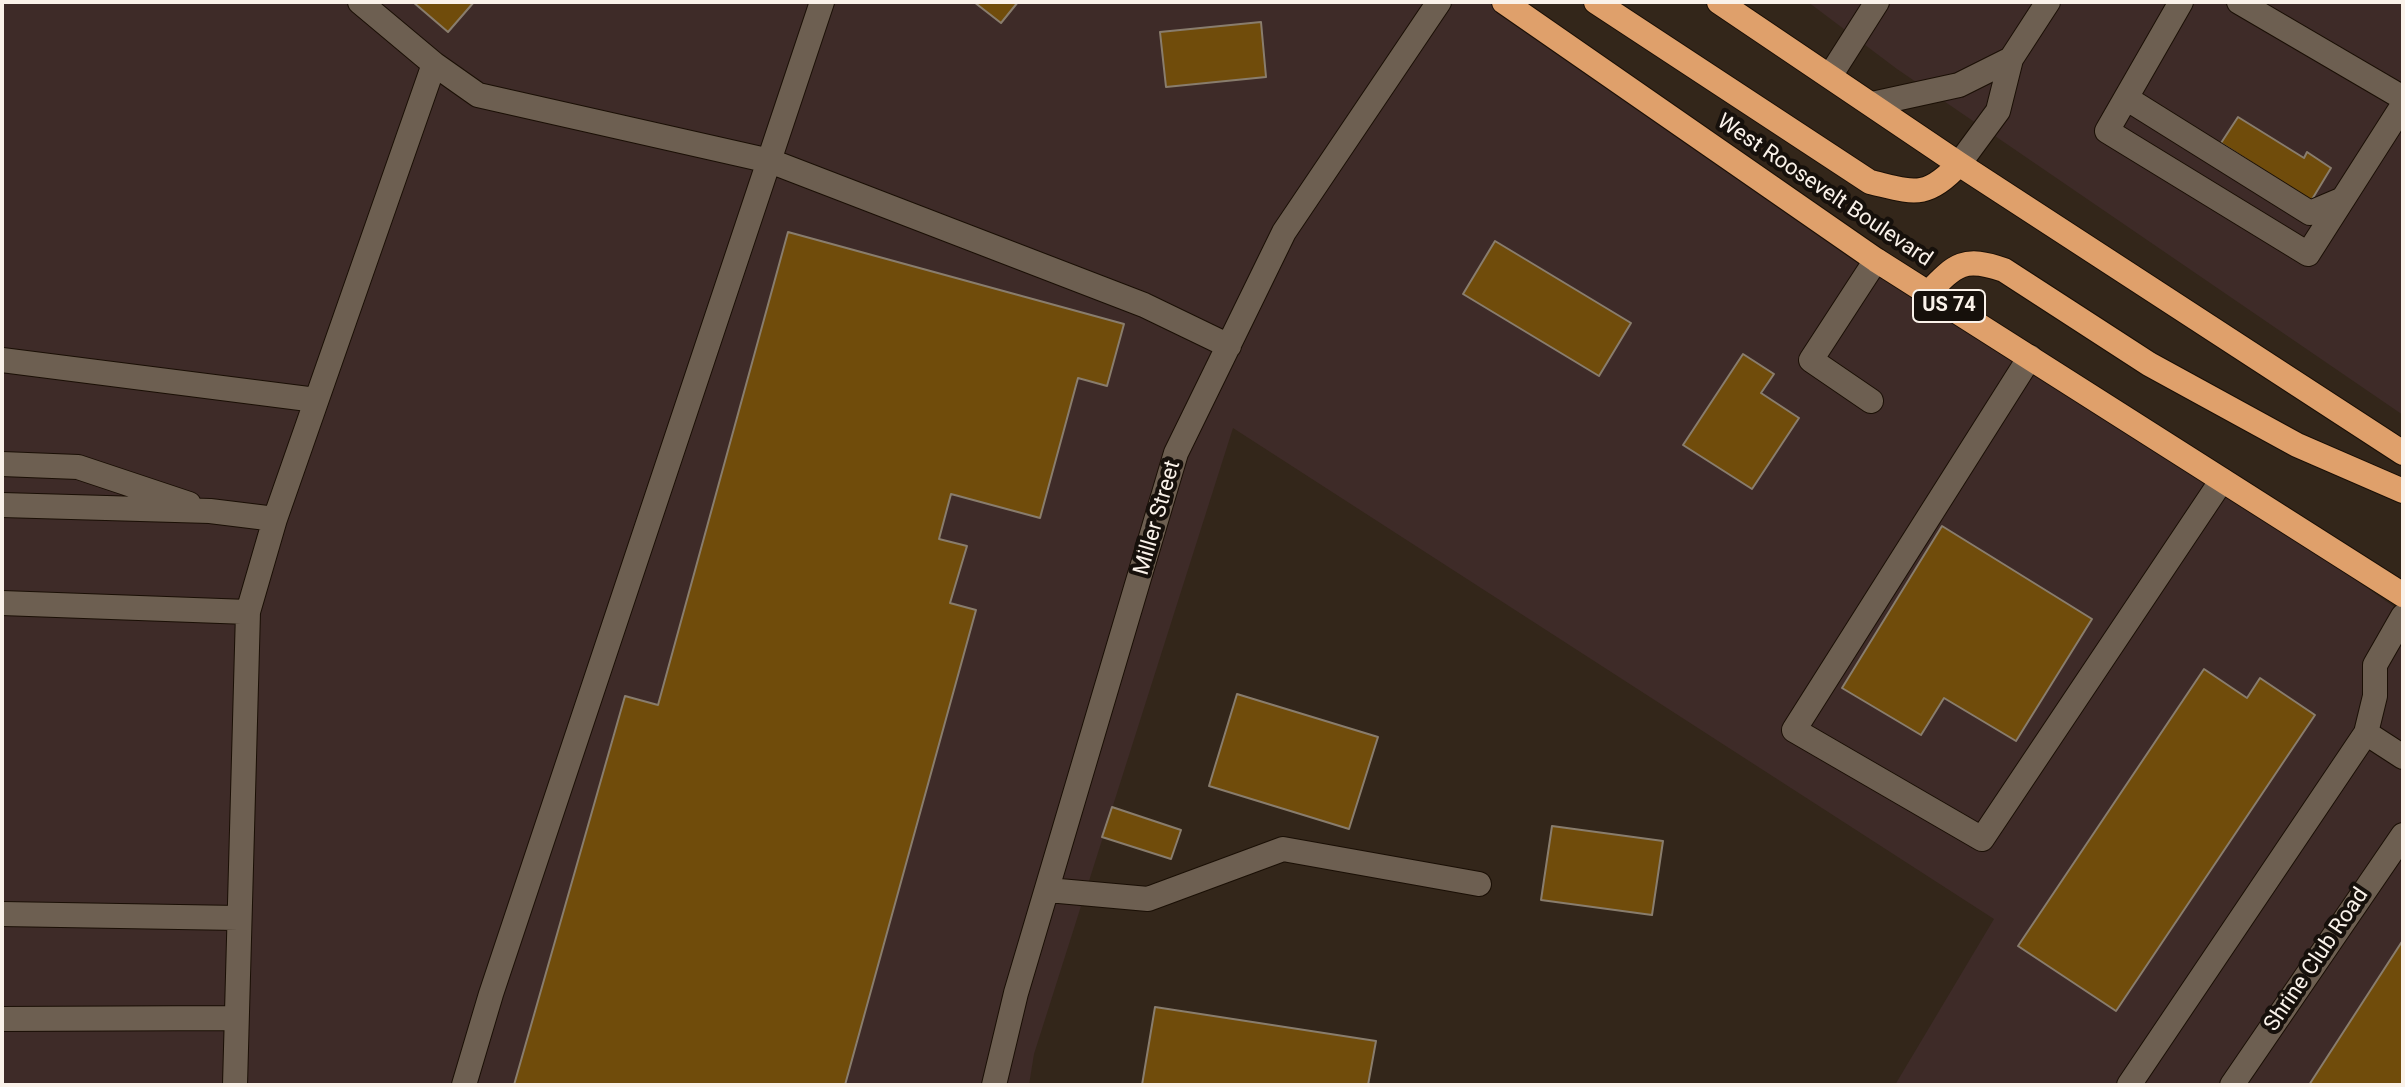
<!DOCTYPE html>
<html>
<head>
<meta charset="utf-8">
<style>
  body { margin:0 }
  #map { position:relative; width:2405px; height:1087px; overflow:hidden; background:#33261a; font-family:Roboto,sans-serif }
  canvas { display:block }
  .frame { position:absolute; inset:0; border:4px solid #faf2ea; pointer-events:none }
</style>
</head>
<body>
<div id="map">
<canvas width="2405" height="1087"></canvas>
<div class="frame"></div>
</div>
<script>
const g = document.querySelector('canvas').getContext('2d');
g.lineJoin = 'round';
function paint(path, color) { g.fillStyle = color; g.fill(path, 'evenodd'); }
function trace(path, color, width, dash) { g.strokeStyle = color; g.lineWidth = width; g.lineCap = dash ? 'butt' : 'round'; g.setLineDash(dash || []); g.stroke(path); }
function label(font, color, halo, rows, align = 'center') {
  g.font = font + ' Roboto,sans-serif'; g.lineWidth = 8; g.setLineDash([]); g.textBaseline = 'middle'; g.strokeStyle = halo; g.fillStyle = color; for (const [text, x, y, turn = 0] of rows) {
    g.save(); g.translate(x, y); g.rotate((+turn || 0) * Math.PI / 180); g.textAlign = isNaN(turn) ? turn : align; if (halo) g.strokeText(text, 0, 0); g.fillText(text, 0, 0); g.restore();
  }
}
paint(new Path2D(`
  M2,2H1526L2403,613V1085H1895L1994,919L1233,428L1034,1054L1029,1085H2Z
  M1808,2H2403V415L1897,69Z`), '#3e2b28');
const building = new Path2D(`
  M413,2H474L448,32Z
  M974,2H1018L1001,23Z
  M1261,22L1266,77L1166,87L1160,32Z
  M2238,117L2304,158L2307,152L2331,168L2311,201L2221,143Z
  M788,232L1124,324L1107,386L1078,378L1040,518L951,494L939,539L967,546L950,603L976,610L845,1085H514L625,696L658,705Z
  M1495,241L1631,323L1599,376L1463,294Z
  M1743,354L1774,374L1761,393L1799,418L1752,489L1683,445Z
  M1942,526L2092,619L2016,741L1944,698L1921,735L1842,688Z
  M2204,669L2247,698L2260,678L2315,715L2116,1011L2018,946Z
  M1237,694L1378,737L1349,829L1209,786Z
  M1112,807L1181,830L1171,859L1102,837Z
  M1552,826L1663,841L1652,915L1541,900Z
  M2403,940V1085H2309Z
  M1155,1007L1376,1041L1368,1085H1142Z`);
paint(building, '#704c0b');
trace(building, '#897d6d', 2);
const minor = new Path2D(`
  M360,2L434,64
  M2181,2L2107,131L2308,254L2403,105
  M2239,2L2403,98
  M2011,59L2048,2
  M1830,76L1877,2
  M2126,98L2310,213L2343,199
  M1872,104L1959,85L2011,59L1998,111L1959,164
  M2030,357L1794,730L1982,839L2222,480
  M2,360L316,400
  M1871,401L1811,360L1876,260
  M2,464L78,467L189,504
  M2,505L210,511L275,519L248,612L235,1085
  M275,519L434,64L478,95L770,161L1144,305L1229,346
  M2,603L248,612
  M2366,733L2403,757
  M1048,890L1148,899L1283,849L1479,884
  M2,914L238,918
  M2,1019L236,1018
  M464,1085L491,994L822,2
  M994,1085L1016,993L1176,453L1284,232L1439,2
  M2129,1085L2366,733L2375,696V665L2403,616
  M2232,1085L2403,835`);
const highway = new Path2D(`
  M1504,2L1876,260L2403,595
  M1596,2L1870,182C1913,192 1926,200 1959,164
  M1719,2L1959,164L2403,453
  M1928,293C1956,264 1964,256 2004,270L2149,364L2297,445L2403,491`);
trace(minor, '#1a0f05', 26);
trace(highway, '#1a0f05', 26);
trace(minor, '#6d5f51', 24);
trace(highway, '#dfa06b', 24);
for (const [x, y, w] of [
  [1949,306,72]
]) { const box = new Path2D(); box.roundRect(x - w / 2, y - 16, w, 32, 6); g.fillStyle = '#16100b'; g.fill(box); trace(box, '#faf2ea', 2); }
label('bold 20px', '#faf2ea', null, [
  ["US 74",1949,306]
]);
label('22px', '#faf2ea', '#16100b', [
  ["West Roosevelt Boulevard",1824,191,34],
  ["Miller Street",1158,518,-74],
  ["Shrine Club Road",2317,960,-56]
]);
</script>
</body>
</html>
